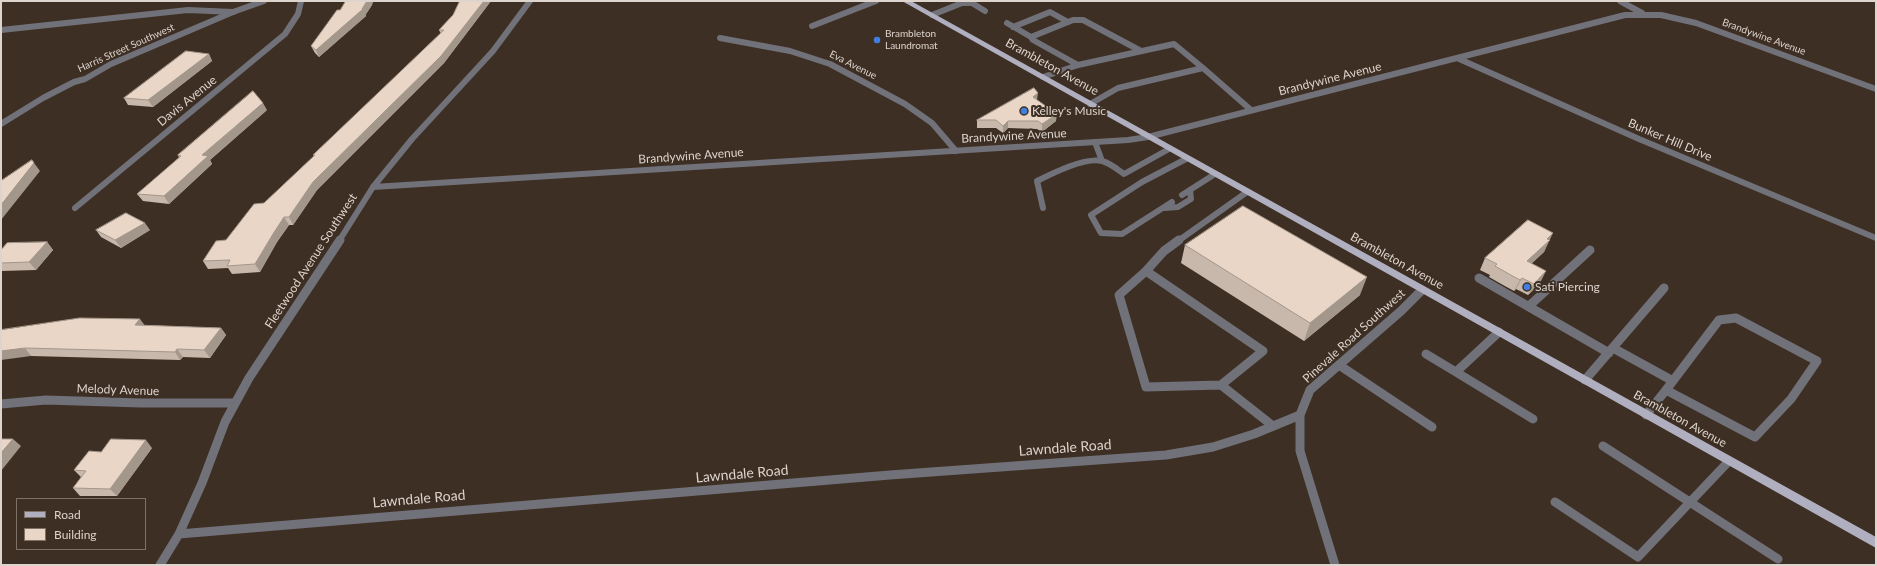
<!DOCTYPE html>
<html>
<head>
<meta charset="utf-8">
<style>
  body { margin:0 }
  #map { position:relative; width:1877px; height:566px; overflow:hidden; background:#3e2f24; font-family:Lato,sans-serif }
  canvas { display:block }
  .frame { position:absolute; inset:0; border:2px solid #ddd4cd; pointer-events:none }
  .legend { position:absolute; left:16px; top:498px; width:130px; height:52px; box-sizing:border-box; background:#3e2f24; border:1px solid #7e7168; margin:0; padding:5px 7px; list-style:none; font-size:12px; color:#ddd4cd }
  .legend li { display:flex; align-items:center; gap:8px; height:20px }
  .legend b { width:20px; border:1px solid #7e7168 }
</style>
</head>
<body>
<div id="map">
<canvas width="1877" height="566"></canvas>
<div class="frame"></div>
<ul class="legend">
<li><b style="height:5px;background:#afafc0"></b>Road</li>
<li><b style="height:11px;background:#e9d6c7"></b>Building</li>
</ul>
</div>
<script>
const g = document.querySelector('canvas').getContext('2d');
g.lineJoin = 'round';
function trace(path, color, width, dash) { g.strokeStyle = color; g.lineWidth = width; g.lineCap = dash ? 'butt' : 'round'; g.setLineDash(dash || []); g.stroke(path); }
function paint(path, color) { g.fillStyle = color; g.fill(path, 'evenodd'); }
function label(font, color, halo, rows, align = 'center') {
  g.font = font + ' Lato,sans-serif'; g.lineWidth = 4; g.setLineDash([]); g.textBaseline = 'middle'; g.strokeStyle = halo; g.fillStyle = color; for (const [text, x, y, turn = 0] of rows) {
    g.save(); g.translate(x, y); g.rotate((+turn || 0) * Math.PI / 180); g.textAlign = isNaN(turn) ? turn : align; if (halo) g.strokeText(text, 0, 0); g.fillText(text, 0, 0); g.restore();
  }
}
trace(new Path2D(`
  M932,15L962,3H972L985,11
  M1007,23L1031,37L1073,20H1083L1141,51
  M812,26L876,1
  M1013,27L1050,12L1068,22
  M1,30L188,10L233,12
  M1031,37L1033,40L1078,65
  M1043,77L1078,65L1174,44L1203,68
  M1090,104L1118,88L1203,68L1251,110
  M1095,142L1102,161
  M1182,195L1215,174
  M1172,202L1122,234L1101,233L1091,215L1142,182L1186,159
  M1043,208L1037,181C1053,173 1085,157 1102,161C1110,163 1117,169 1124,174L1169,149
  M1164,208L1178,207L1191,199L1190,190
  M1178,241L1247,192`), '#71717a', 6);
trace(new Path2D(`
  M1179,240L1164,251L1146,271L1263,351L1221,385L1273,426
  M1146,271L1119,295L1146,387L1221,385
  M1479,278L1609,353
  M1529,306L1590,250
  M1736,318L1817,361L1791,399L1755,437L1666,390L1719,320Z
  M1613,348L1673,381
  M1426,354L1456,372L1499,332
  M1339,365L1432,427
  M1456,372L1533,419
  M1585,380L1664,288
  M1646,415L1666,390
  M1603,446L1778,559
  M1555,502L1638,557L1729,461`), '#71717a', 9);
trace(new Path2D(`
  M1620,1L1642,13
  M720,38L790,51L830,64L905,104L932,123L956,151
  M1457,58L1639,139L1876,238
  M1,124L43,98L74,82L85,79L111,64L233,12L264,1
  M373,187L1128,140L1148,137L1625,15H1661L1696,23L1876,89
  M75,208L285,34L298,14L301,1
  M339,241L373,187L412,139L493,51L530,1`), '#71717a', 6);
trace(new Path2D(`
  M1,404L46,400L141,403H234
  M179,534L890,475L1166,455L1213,447L1254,434L1300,415
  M160,565L179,534L202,483L225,422L249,378L340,240
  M1335,565L1300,451V415L1310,390L1401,311L1422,290`), '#71717a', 9);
paint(new Path2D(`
  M902,1H911L1876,537V548Z`), '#afafc0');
paint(new Path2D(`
  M346,1H373L372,5L366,14V16L319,57L315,53L311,46L340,10Z
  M460,1H491L444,63L317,190L293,225H289L277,242L260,272L232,274L228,268L208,269L203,261L226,240L314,156L313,155L441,34L439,30L453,15Z
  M209,54L212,61L153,107L128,105L124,98Z
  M1037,100L1056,121L1042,132L1037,129L1008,128L1003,133L996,128H977V120Z
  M267,110L210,160L212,164L169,204L143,201L137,194L179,158L178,155Z
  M96,230H150L121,248L101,237Z
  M1549,240L1544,252L1531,264L1540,283L1528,295L1516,289L1514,291L1503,285L1489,277L1490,275L1480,270L1485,258Z
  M47,242L53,250L36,270L1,271V250Z
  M1185,245L1360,295L1304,341L1181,263Z
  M144,325L221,328L226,335L210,358L183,357L180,360L31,356L1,330Z
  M152,448L117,496H80L73,488L81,477L74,470L101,452Z`), '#c8b8ab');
paint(new Path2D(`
  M367,1H373L372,5L366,14V16L319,57L316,50L362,9Z
  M484,1H491L444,63L317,190L293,225L289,217L313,182Z
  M209,54L212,61L153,107L148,100Z
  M1038,93L1037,100L1032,105L1033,97Z
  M263,103L267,110L210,160L212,164L169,204L164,196L202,155Z
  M1057,114L1056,121L1042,132V124Z
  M1008,121V128L1003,133V126Z
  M34,163L40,171L1,220V205Z
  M284,217L289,225L277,242L260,272L255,264L273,234Z
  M145,223L150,230L121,248L115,240Z
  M1553,233L1544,252L1521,273L1527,261L1547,239Z
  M47,242L53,250L36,270L29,262Z
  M1546,271L1540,283L1528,295L1534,284Z
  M1367,277L1360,295L1304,341L1310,323Z
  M1522,278L1516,289L1514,291L1520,280Z
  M140,319L146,327L135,325Z
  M221,328L226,335L210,358L204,350Z
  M25,348L31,356L1,360V351Z
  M177,349L183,357L180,360L175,352Z
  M13,439L21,446L1,471V453Z
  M146,440L152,448L117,496L110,489Z`), '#a3968b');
const building = new Path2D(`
  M346,1H367L362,9H363L316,50L311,46L337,10H340Z
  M460,1H484L441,56L313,182L289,217H284L273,234L255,264L227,266L230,260L203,261L216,241L226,240L254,204L264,203L315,155H313L444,30H439L453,15Z
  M186,51L209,54L148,100L124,98Z
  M1034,88L1038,93L1033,97L1057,114L1042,124L1038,121H1008L1003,126L996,120H977Z
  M253,91L263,103L202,155L208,156L164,196L137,194L181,156L178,155Z
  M32,160L34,163L1,205V181Z
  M1243,206L1367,277L1310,323L1185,245Z
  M126,213L145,223L115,240L96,230Z
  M1528,220L1553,233L1547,239L1550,240L1527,261L1546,271L1534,284L1522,278L1520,280L1509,274L1495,266L1497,264L1485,258Z
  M47,242L29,262L1,263V250L7,243Z
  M80,318L140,319L135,325L221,328L204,350L177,349L175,352L25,348L1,351V330Z
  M1,439H13L1,453Z
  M111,439L146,440L110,489L73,488L86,471L74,470L89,451L101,452Z`);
paint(building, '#e9d6c7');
trace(building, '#a3968b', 1);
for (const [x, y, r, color] of [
  [877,40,4,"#3f7fe0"],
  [1024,111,4,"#3f7fe0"],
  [1527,287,4,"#3f7fe0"]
]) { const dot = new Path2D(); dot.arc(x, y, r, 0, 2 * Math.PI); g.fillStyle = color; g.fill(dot); trace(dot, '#3e2f24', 1.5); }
label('10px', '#ddd4cd', '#3e2f24', [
  ["Brambleton",885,34],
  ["Laundromat",885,46]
], 'left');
label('10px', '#ddd4cd', '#3e2f24', [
  ["Brandywine Avenue",1764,37,20],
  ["Harris Street Southwest",126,48,-24],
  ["Eva Avenue",853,65,27]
]);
label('12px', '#ddd4cd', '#3e2f24', [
  ["Brambleton Avenue",1052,67,29],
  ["Brandywine Avenue",1330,79,-14],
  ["Davis Avenue",187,101,-39],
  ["Brandywine Avenue",1014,136,-3],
  ["Bunker Hill Drive",1670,140,23],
  ["Brandywine Avenue",691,156,-4],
  ["Fleetwood Avenue Southwest",311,261,-57],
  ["Brambleton Avenue",1397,261,29],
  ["Pinevale Road Southwest",1354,336,-42],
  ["Melody Avenue",118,390,2],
  ["Brambleton Avenue",1680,419,29]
]);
label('12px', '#ddd4cd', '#3e2f24', [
  ["Kelley's Music",1032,111],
  ["Sati Piercing",1535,287]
], 'left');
label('14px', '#ddd4cd', '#3e2f24', [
  ["Lawndale Road",1065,448,-4],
  ["Lawndale Road",742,474,-5],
  ["Lawndale Road",419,499,-5]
]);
</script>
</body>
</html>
